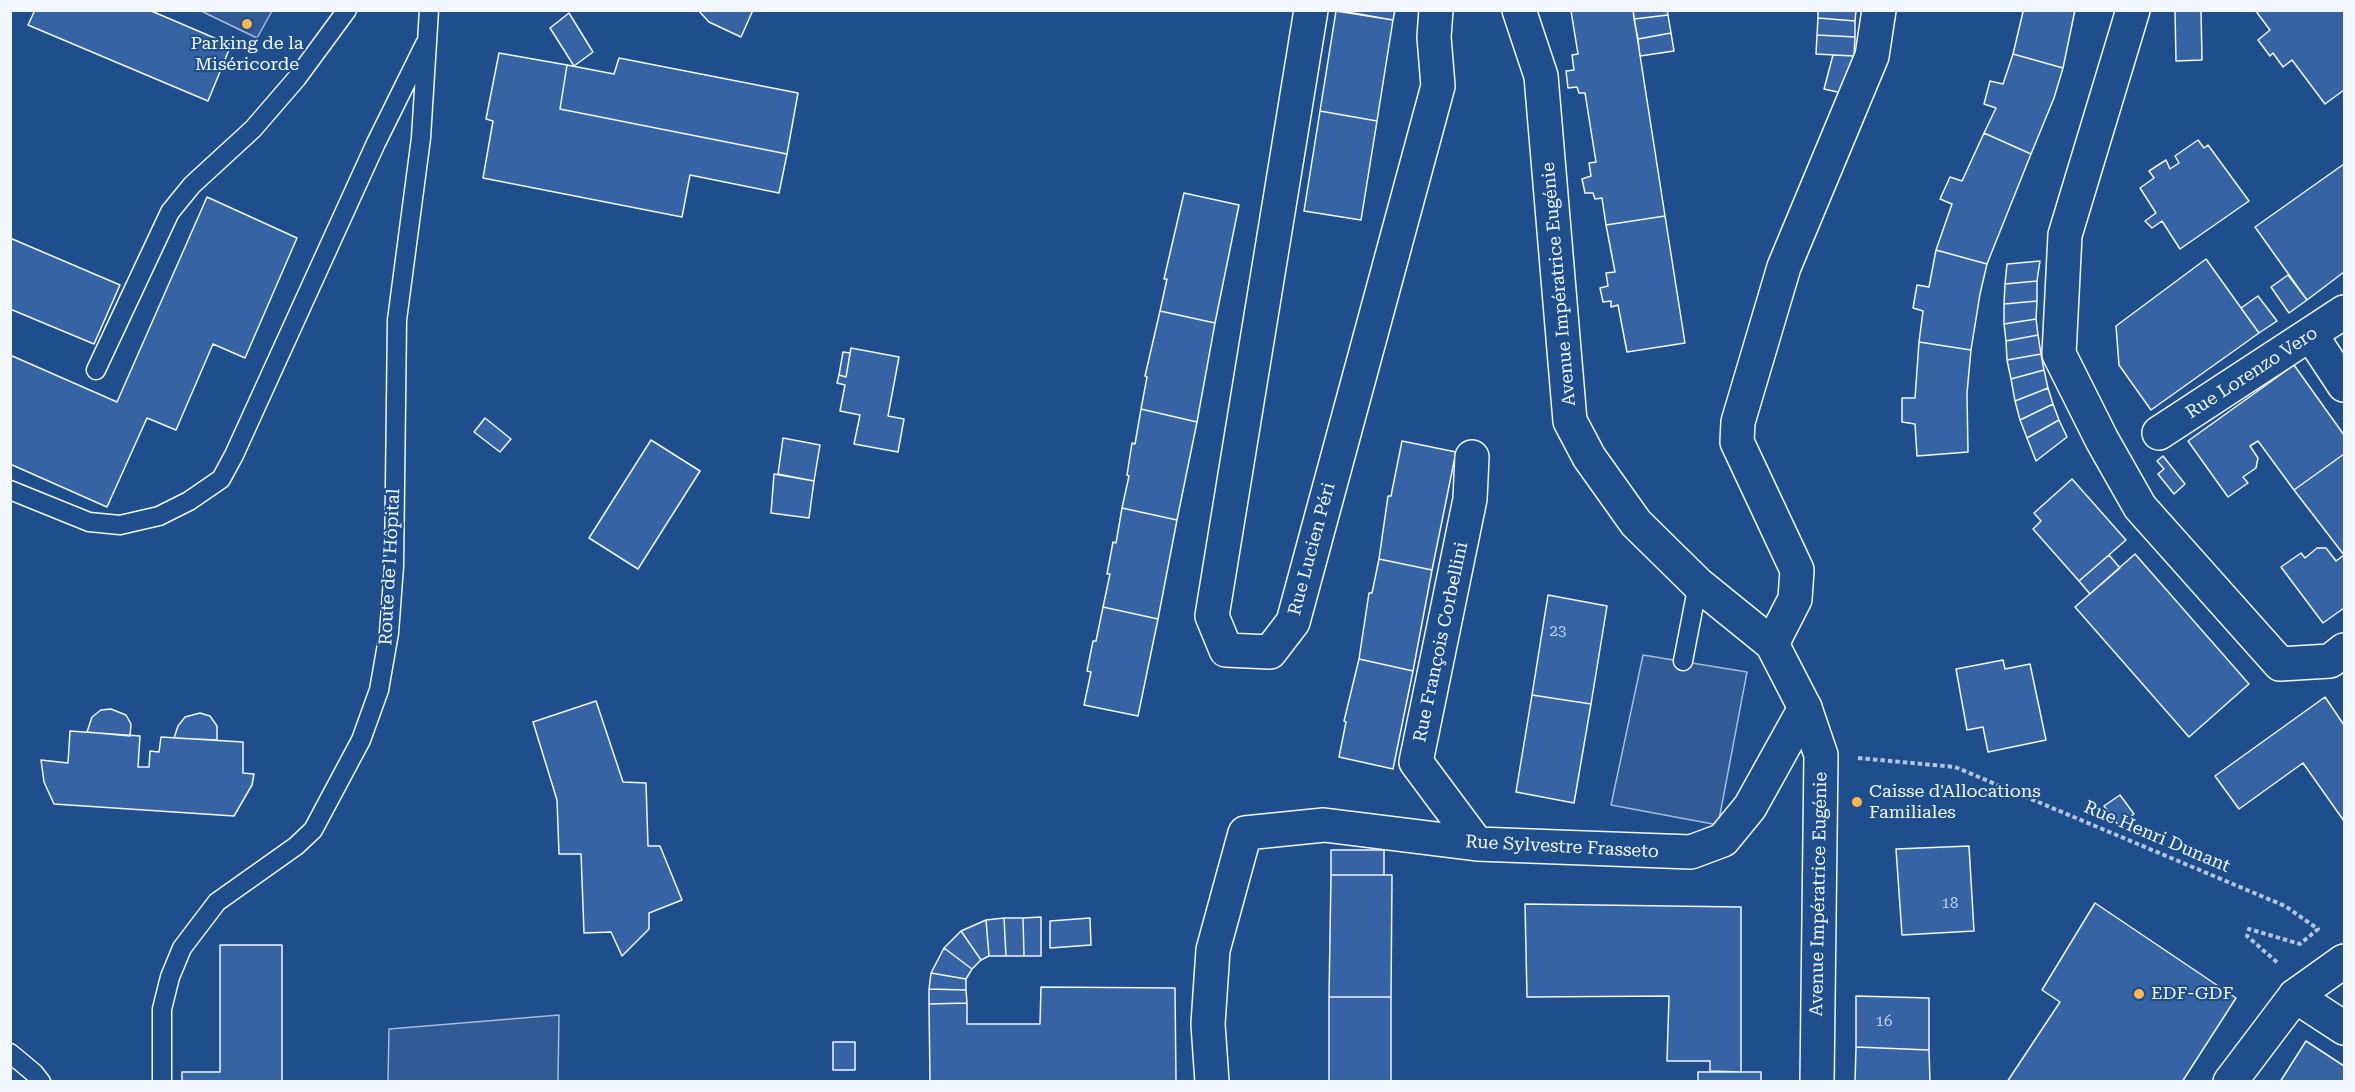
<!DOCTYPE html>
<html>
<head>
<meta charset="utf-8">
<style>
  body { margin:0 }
  #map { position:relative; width:2355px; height:1092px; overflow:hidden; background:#1f4e8c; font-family:"Roboto Serif",serif }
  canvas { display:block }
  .frame { position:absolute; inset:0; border:12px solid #f2f6ff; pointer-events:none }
</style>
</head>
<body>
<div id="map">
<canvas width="2355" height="1092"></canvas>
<div class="frame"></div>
</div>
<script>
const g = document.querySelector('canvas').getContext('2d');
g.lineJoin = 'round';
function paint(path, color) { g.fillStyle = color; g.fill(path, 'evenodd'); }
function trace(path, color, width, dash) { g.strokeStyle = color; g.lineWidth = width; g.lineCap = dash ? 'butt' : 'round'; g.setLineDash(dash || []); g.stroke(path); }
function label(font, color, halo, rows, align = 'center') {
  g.font = font + ' "Roboto Serif",serif'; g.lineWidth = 4.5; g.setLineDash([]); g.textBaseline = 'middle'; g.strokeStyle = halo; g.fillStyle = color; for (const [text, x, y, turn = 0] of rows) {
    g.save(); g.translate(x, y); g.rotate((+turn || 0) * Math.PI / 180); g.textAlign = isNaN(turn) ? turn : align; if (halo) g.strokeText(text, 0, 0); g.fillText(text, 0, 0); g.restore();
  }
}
const parking = new Path2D(`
  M201,11H272L257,38Z
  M1643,655L1747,672L1718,825L1611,805Z
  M559,1015L558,1081H388L389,1029Z`);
paint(parking, '#305b95');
trace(parking, '#a8bbd7', 1.5);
const building = new Path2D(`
  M35,10H149L231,45L208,101L28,25Z
  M698,10H753L741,37L709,22Z
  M1336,10H1395L1393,20Z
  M1633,10H1667L1668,15L1634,19Z
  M1633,10L1665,216L1606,225L1602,198L1595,199L1593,193H1585L1582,179L1591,176L1589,163L1596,162L1585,93H1579L1577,87L1568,88L1566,71L1574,70L1572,55L1578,54L1571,11Z
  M1818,10H1856L1855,21L1818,18Z
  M2018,10H2075L2063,68L2013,54L2023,12Z
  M2175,10H2201L2202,60L2176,61Z
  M2255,10H2344V90L2325,104L2292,60L2283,67L2273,53L2270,56L2258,40L2270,30Z
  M1336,11L1393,20L1377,121L1320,111Z
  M569,13L593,52L574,66L550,28Z
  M1668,15L1671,33L1638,39L1634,19Z
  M1818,18L1855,21V37L1817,35Z
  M1671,33L1674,51L1640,56L1638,39Z
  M1817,35L1855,37L1854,56L1816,54Z
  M499,53L567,65L560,109L787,154L779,193L690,175L682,217L483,178L493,121L486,119Z
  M2013,54L2063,68L2054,98L2031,154L1984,133L1996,108L1984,104L1990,81L2003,84Z
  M1833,55L1854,56L1842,93L1824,89Z
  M619,58L798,93L787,154L560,109L567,65L614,74Z
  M1320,111L1377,121L1361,220L1304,211Z
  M1984,133L2031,154L1987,264L1936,250L1952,204L1940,199L1950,177L1962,181Z
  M2198,140L2204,148L2208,145L2249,201L2180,249L2162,221L2152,228L2145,221L2156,213L2140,188L2154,178L2149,171L2166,160L2170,169L2179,163L2175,156Z
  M2344,164V272L2307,300L2255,227Z
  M1184,193L1239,205L1215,323L1160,311L1167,279H1164Z
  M207,197L297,238L245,358L213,344L176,430L147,418L107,507L10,464V355L117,402Z
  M1665,216L1685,343L1627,352L1618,305L1611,307V301L1603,302L1600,288L1608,286L1606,273L1615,272L1606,225Z
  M10,238L120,285L94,344L10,309Z
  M1936,250L1987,264L1980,294L1971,350L1919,342L1923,311L1913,308L1917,285L1929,287Z
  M2206,259L2259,333L2151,410L2119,365L2116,326Z
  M2040,261L2037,281L2005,284L2007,264Z
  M2288,275L2307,300L2289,313L2271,287Z
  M2037,281V301L2004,304L2005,284Z
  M2258,296L2277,321L2259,333L2241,308Z
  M2037,301L2036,319L2004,324V304Z
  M1160,311L1215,323L1197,422L1141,409L1147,377L1145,376Z
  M2036,319L2038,335L2006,341L2004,324Z
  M2038,335L2041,354L2007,360L2006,341Z
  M1919,342L1971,350L1967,393L1968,452L1917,456L1915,424L1902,422V398H1915Z
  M851,348L899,357L888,416L904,419L898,452L854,444L860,415L840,411L845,385L837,383L839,375L846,377Z
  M843,352L850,353L846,377L839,375Z
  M2041,354L2044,370L2011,379L2007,360Z
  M2294,365L2344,435V454L2294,490L2258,441L2250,446L2258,458L2256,468L2243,477L2248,483L2228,497L2188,441Z
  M2044,370L2048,388L2015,401L2011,379Z
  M2048,388L2053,404L2020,420L2015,401Z
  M2053,404L2059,420L2027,438L2020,420Z
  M1141,409L1197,422L1177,520L1122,508L1129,476L1127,475L1132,443L1135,444Z
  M485,418L511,439L500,452L474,432Z
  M2059,420L2067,437L2036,461L2027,438Z
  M783,438L820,445L814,481L778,474Z
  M651,440L700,471L638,569L589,538Z
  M1402,441L1456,452L1432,570L1379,559L1388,496H1391Z
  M2344,454V608L2323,623L2281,567L2301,553L2305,558L2317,548H2326L2336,561L2344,555L2294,490Z
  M2163,456L2185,484L2174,494L2158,474L2164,469L2157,461Z
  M774,474L814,481L809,518L771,513Z
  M2072,479L2126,540L2079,581L2033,529L2041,521L2034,513Z
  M1122,508L1177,520L1158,619L1103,607L1110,574H1107L1113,542L1116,543Z
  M2135,554L2249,684L2189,737L2075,607Z
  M2109,555L2120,568L2090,594L2079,581Z
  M1379,559L1432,570L1413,671L1359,659L1369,593H1372Z
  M1548,595L1607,606L1591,704L1532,695Z
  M1103,607L1158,619L1138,716L1084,705L1091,672L1087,671L1093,641H1096Z
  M1359,659L1413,671L1393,769L1339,757L1346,722L1344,721Z
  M2003,660L2005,669L2030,664L2046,740L1988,752L1983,727L1967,730L1956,669Z
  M1532,695L1591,704L1574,803L1516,792Z
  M2325,697L2344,725V821L2303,763L2239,809L2215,776Z
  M596,701L623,782L646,783L648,846H660L682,900L649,913V929L622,956L611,932L584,933L581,854H559L557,800L533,722Z
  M111,709L126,715L131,724L130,736L87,732L92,717L101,710Z
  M200,713L210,716L217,726V740L174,738L178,726L185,717Z
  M70,731L140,736L138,767H149L150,751L159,752L161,737L243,742V773L254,774L252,785L234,816L54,804L44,782L41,760L68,763Z
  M2120,795L2134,814L2119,826L2104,806Z
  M1969,846L1974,931L1902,935L1896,849Z
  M1331,850H1384V875H1331Z
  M1331,875H1392L1391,997H1329Z
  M2095,903L2236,998L2182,1082H2007L2060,1002L2042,990Z
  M1525,904L1741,907V1072L1710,1071V1061H1667L1669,996L1527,997Z
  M1041,917V956H1024L1023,918Z
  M1004,918H1023L1024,956H1006Z
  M1004,918L1006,956H989L986,920Z
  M1090,918L1091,945L1050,948V921Z
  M986,920L989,956L981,960L961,931Z
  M961,931L981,960L972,969L944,948Z
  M220,945H282V1082H182V1072H220Z
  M944,948L972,969L966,979L931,973Z
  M931,973L966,979V990L929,989Z
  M1041,987L1175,988L1176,1082H930L929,1004L967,1003V1024H1040Z
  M929,989L966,990L967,1003L929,1004Z
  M1856,996L1929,998V1050L1856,1047Z
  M1329,997H1391V1082H1329Z
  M2306,1041L2344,1066V1082H2280Z
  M833,1042H855V1070H833Z
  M1856,1047L1929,1050L1930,1082H1855Z
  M1698,1072H1761V1082H1698Z`);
paint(building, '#3563a3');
trace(building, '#f2f6ff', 1.5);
const service = new Path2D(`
  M96,370L170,212L192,185L253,129L297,78L347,10
  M10,490L89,522L120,525L159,516L189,501L221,479L234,455L376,143L425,44
  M1683,661L1698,584
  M10,1053L34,1073L41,1082
  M162,1082V1009L170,977L182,948L217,902L296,846L313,830L361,740L379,690L389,633L394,566L397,320L421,138L429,10`);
const minor = new Path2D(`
  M1311,10L1212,616L1226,650L1270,652L1293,622L1438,86L1434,37L1436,10
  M2133,10L2065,235L2059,354L2102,440L2140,507L2280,664L2330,661L2344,650
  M2311,335L2344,385
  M2159,433L2344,312
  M1472,457L1470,499L1416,762L1477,844
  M1772,644L1795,599L1797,570L1737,442L1738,422L1784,267L1872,56L1879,10
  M1212,1082L1208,1024L1213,950L1245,833L1324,825L1477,844L1691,852L1723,840L1750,807L1805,708`);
const tertiary = new Path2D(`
  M2295,996L2344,961`);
const secondary = new Path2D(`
  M1519,10L1541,76L1570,421L1589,457L1636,523L1698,584L1772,644L1805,708L1821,755L1817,1082
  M2230,1082L2295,996L2344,1028`);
trace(service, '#f2f6ff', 21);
trace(minor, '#f2f6ff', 36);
trace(tertiary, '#f2f6ff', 36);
trace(secondary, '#f2f6ff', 36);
trace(new Path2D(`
  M1858,758L1955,767L2285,906L2318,929L2300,944L2249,929L2247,936L2279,964`), '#b3c4dc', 4, [4.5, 3]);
trace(service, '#1f4e8c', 18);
trace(minor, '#1f4e8c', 33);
trace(tertiary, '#1f4e8c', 33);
trace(secondary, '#1f4e8c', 33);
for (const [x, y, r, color] of [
  [247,24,6,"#ffb74d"],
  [1857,802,6,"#ffb74d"],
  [2139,994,6,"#ffb74d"]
]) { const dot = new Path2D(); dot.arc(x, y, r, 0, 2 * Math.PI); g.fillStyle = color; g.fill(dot); trace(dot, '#1f4e8c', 2); }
label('15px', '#c3d1e8', null, [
  ["23",1558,632],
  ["18",1950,904],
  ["16",1884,1022]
]);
label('18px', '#f2f6ff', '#1f4e8c', [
  ["Parking de la",247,44,"center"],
  ["Miséricorde",247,65,"center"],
  ["Caisse d'Allocations",1869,792],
  ["Familiales",1869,813],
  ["EDF-GDF",2151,994]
], 'left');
label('18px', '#f2f6ff', '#1f4e8c', [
  ["Avenue Impératrice Eugénie",1559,284,-95],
  ["Rue Lorenzo Vero",2252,373,-33],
  ["Rue Lucien Péri",1312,549,-75],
  ["Route de l'Hôpital",390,567,-87],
  ["Rue François Corbellini",1441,642,-78],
  ["Rue Henri Dunant",2157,837,23],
  ["Rue Sylvestre Frasseto",1562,847,3],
  ["Avenue Impératrice Eugénie",1819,894,-89]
]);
</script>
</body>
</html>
